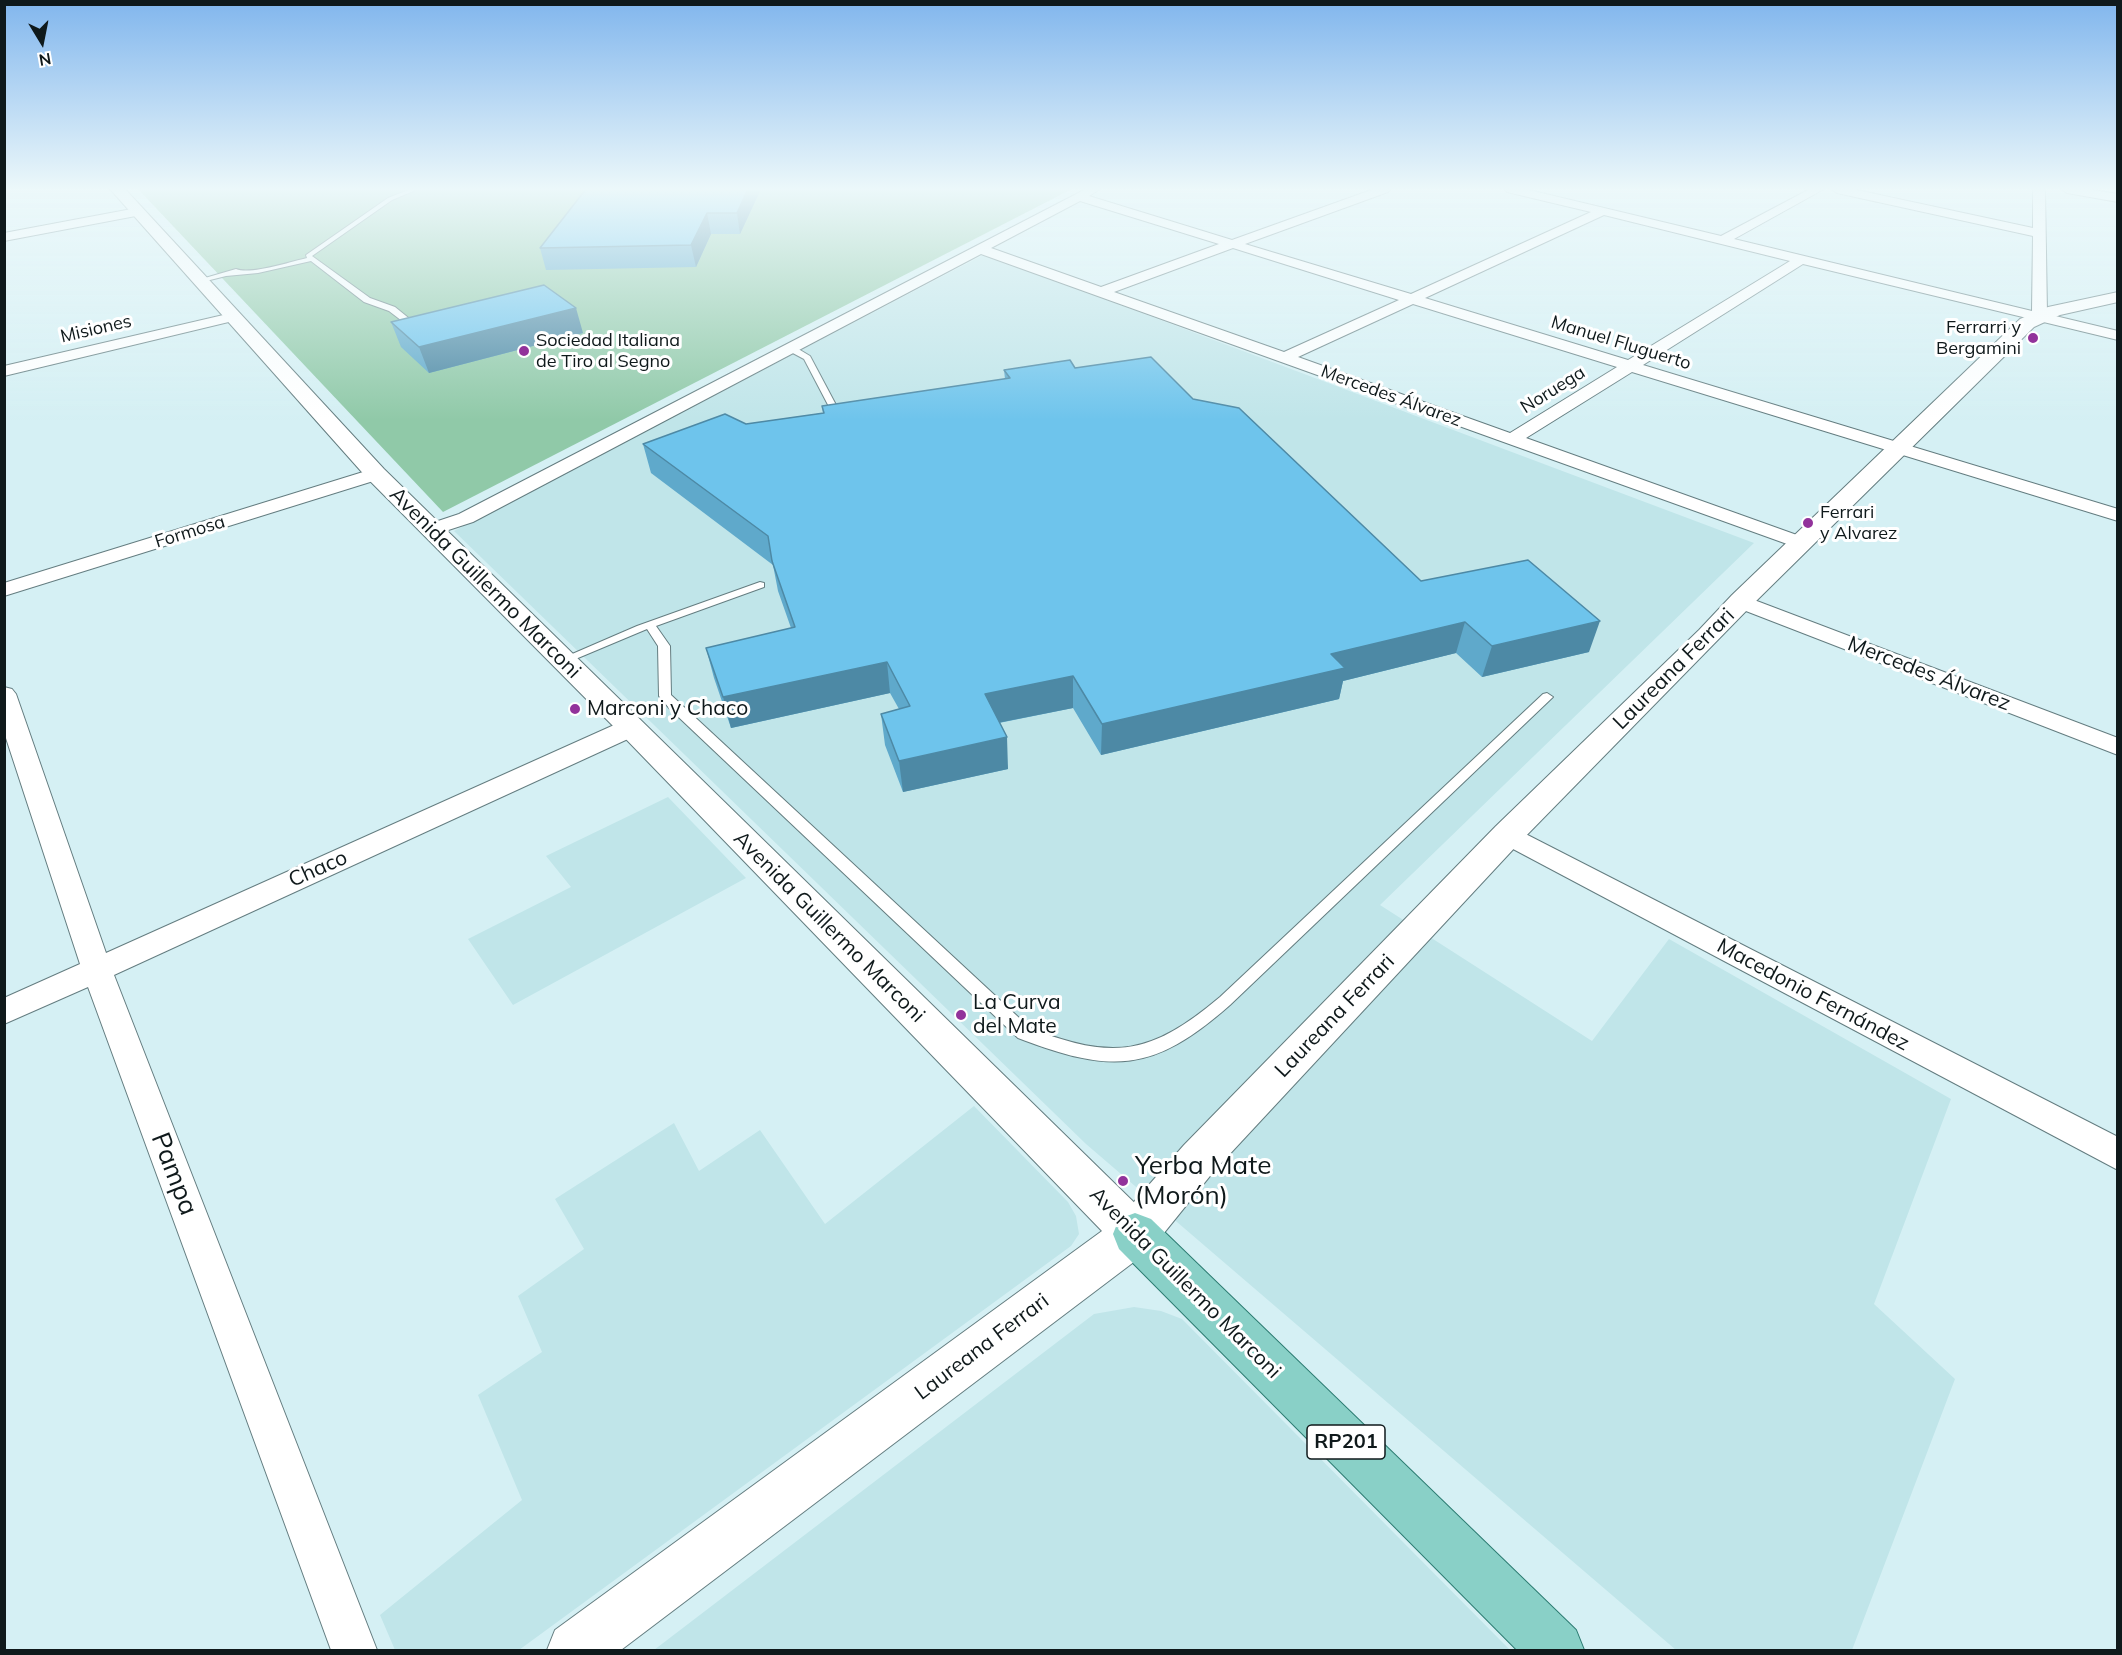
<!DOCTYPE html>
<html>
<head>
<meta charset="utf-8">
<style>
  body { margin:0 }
  #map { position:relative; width:2122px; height:1655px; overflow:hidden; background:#d5f0f4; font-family:Mulish,sans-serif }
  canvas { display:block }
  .frame { position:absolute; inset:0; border:6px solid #0f191b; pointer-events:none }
  .north { position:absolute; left:12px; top:12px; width:60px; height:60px; -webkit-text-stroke:4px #fff; paint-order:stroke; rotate:170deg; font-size:16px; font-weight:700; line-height:24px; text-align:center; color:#0f191b }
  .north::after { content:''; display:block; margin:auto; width:21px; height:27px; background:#0f191b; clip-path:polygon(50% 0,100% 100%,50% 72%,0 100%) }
</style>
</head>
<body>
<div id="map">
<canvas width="2122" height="1655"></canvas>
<div class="frame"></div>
<div class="north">N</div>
</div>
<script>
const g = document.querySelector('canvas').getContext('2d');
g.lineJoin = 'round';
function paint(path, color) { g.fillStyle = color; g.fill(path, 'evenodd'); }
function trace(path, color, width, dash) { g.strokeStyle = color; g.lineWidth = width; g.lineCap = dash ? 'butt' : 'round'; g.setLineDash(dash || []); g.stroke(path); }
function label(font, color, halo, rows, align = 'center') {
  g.font = font + ' Mulish,sans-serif'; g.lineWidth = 6; g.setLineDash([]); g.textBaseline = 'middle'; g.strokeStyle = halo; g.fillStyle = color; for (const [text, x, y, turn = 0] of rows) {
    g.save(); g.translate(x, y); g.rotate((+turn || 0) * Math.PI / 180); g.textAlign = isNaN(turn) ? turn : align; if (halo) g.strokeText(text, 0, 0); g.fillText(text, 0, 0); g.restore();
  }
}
paint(new Path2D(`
  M985,254L1754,543L1380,905L1592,1041L1669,939L1951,1099L1874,1304L1955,1379L1852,1650H1676L1086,1144L454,531Z
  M668,797L746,878L513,1005L468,939L571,887L546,856Z
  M974,1106L1068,1202L1076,1216L1079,1234L1071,1246L519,1650H395L380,1615L522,1500L478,1395L542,1352L518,1296L584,1249L555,1199L674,1123L699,1171L760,1130L825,1224Z
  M1134,1307L1161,1311L1182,1319L1510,1650H654L1094,1314Z`), '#c0e5e9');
paint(new Path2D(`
  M138,189H1072L443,512Z`), '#90c9a8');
const service = new Path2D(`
  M411,189H418L392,200L312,256L370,298L395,307L411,320L425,322V326L406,324L389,311L364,302L311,261L258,273L226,276L202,282L198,280L236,269C250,275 290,262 307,258L306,255L388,198Z
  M789,347H795L810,356L844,420L843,422H837L804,359L789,351Z
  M760,582L764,583V587L656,626L670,646L671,695L1030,1028C1114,1061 1151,1055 1220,997L1543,694L1547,693L1553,697L1230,1005C1153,1073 1112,1074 1018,1038L670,709L659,696L658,646L647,629L566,663H558L556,661L637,626Z`);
const minor = new Path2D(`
  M1086,189H1100L1089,196L1232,240L1374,189H1390L1388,192L1245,244L1411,294L1591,212L1507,192L1505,189H1525L1721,236L1810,189H1824L1734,239L2032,311L2033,236L1837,193L1831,189H1852L2033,228V189H2045L2047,314L2118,331V340L1803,264L1643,365L2118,509V521L1632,372L1526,438L1808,539L1811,543L1808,547L1801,549L981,254L473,522L430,536L423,534L420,530L423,526L459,514ZM1080,201L1219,244L1101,287L991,248ZM1604,215L1790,261L1628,360L1425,298ZM1233,248L1399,300L1284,352L1114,292ZM1413,304L1617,367L1510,433L1298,357Z
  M2061,189H2086L2118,194V202L2067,193Z
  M137,208L141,209V215L4,241V233Z
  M232,313L239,317L237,320L4,376V366Z
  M376,468L385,474L383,478L4,596V583Z
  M1741,595L2118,738V755L1733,606L1730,601L1733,596Z
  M4,687L12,689L16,694L106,953L623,721L632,719L641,721L644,727L641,733L114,975L377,1650H331L88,987L4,1024V998L80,964L4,732Z
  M1508,825L2118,1137V1170L1498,841L1494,834L1498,827Z`);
const tertiary = new Path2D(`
  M2118,292V302L2060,315L2034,327L1750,607L1520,842L1214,1171L1151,1249L1135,1255L1119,1249L1113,1234L1119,1219L1184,1145L1496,826L1699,630L1732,595L2020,319L2048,307Z`);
const secondary = new Path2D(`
  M110,189H125L384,469L1151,1219L1157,1234L1151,1249L621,1650H547L555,1630L1102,1231L621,734L368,479Z`);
const primary = new Path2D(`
  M1135,1213L1151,1219L1576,1630L1584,1650H1517L1119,1249L1113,1234L1119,1219Z`);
trace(service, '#647d80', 2);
trace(minor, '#647d80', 2);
trace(tertiary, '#647d80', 2);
trace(secondary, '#647d80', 2);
trace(primary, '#2c7c72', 2);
paint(service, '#fff');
paint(minor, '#fff');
paint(tertiary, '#fff');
paint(secondary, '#fff');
paint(primary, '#89d0c7');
paint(new Path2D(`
  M586,189H761L740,234H711L696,267L546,270L540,248Z
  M391,322L583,333L429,373L401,347Z
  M1075,368L1193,399L1421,581L1589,652L1482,677L1456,653L1343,681L1339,699L1101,755L1073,708L999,723L1008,769L903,792L885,745L881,714L899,709L890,693L731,728L714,678L706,648L791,628L778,591L773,565L651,473L643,444L746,424L823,413L822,406L1005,379L1004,370Z`), '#5fa9cb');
paint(new Path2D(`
  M748,189H761L740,234L737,213Z
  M707,213L711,234L696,267L691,245Z
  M576,308L583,333L429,373L419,347Z
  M1600,621L1589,652L1482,677L1492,646Z
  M1465,622L1456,653L1343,681L1339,699L1101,755L1102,724L1331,654Z
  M887,662L890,693L731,728L723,697Z
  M1073,676V708L987,725L985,694Z
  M1007,737L1008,769L903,792L899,761Z`), '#4d89a5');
const building = new Path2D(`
  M586,189H748L737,213H707L691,245L540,248Z
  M544,285L576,308L419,347L391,322Z
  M1151,357L1193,399L1239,408L1421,581L1528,560L1600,621L1492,646L1465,622L1331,654L1345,668L1102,724L1073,676L985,694L1007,737L899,761L881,714L910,706L887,662L723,697L706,648L795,627L772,561L768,536L643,444L725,414L746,424L824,413L822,406L1010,378L1004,370L1070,360L1075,368Z`);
paint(building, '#6ec4ec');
trace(building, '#4d89a5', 1.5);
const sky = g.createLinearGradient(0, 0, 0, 420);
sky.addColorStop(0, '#81b6ed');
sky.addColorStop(0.45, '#ecf8fa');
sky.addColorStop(1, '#ecf8fa00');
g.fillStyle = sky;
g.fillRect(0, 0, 2122, 420);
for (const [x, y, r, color] of [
  [2033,338,6,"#92329b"],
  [524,351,6,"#92329b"],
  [1808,523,6,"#92329b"],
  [575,709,6,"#92329b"],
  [961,1015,6,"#92329b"],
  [1123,1181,6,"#92329b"]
]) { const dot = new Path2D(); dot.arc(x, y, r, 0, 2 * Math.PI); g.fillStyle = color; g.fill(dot); trace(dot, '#fff', 2); }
label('18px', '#0f191b', '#fff', [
  ["Ferrarri y",2021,328,"right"],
  ["Bergamini",2021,349,"right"],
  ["Sociedad Italiana",536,341],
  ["de Tiro al Segno",536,362],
  ["Ferrari",1820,513],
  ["y Alvarez",1820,534]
], 'left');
label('18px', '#0f191b', '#fff', [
  ["Misiones",96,329,-13],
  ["Manuel Fluguerto",1621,343,17],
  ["Noruega",1553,390,-32],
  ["Mercedes Álvarez",1391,396,20],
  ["Formosa",190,532,-17]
]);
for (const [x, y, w] of [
  [1346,1442,78]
]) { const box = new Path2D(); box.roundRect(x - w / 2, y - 17, w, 34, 4.5); g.fillStyle = '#fff'; g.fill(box); trace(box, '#0f191b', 1.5); }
label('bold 20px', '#0f191b', null, [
  ["RP201",1346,1442]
]);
label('21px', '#0f191b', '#fff', [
  ["Avenida Guillermo Marconi",485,583,45],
  ["Laureana Ferrari",1674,669,-45],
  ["Mercedes Álvarez",1929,674,21],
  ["Chaco",318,869,-24],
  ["Avenida Guillermo Marconi",829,927,45],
  ["Macedonio Fernández",1813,995,28],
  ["Laureana Ferrari",1335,1016,-46],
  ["Avenida Guillermo Marconi",1185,1283,45],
  ["Laureana Ferrari",982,1347,-37]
]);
label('21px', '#0f191b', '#fff', [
  ["Marconi y Chaco",587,709],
  ["La Curva",973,1003],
  ["del Mate",973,1027]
], 'left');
label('26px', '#0f191b', '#fff', [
  ["Yerba Mate",1135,1166],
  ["(Morón)",1135,1196]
], 'left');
label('26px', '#0f191b', '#fff', [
  ["Pampa",174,1174,69]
]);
</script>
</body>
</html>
